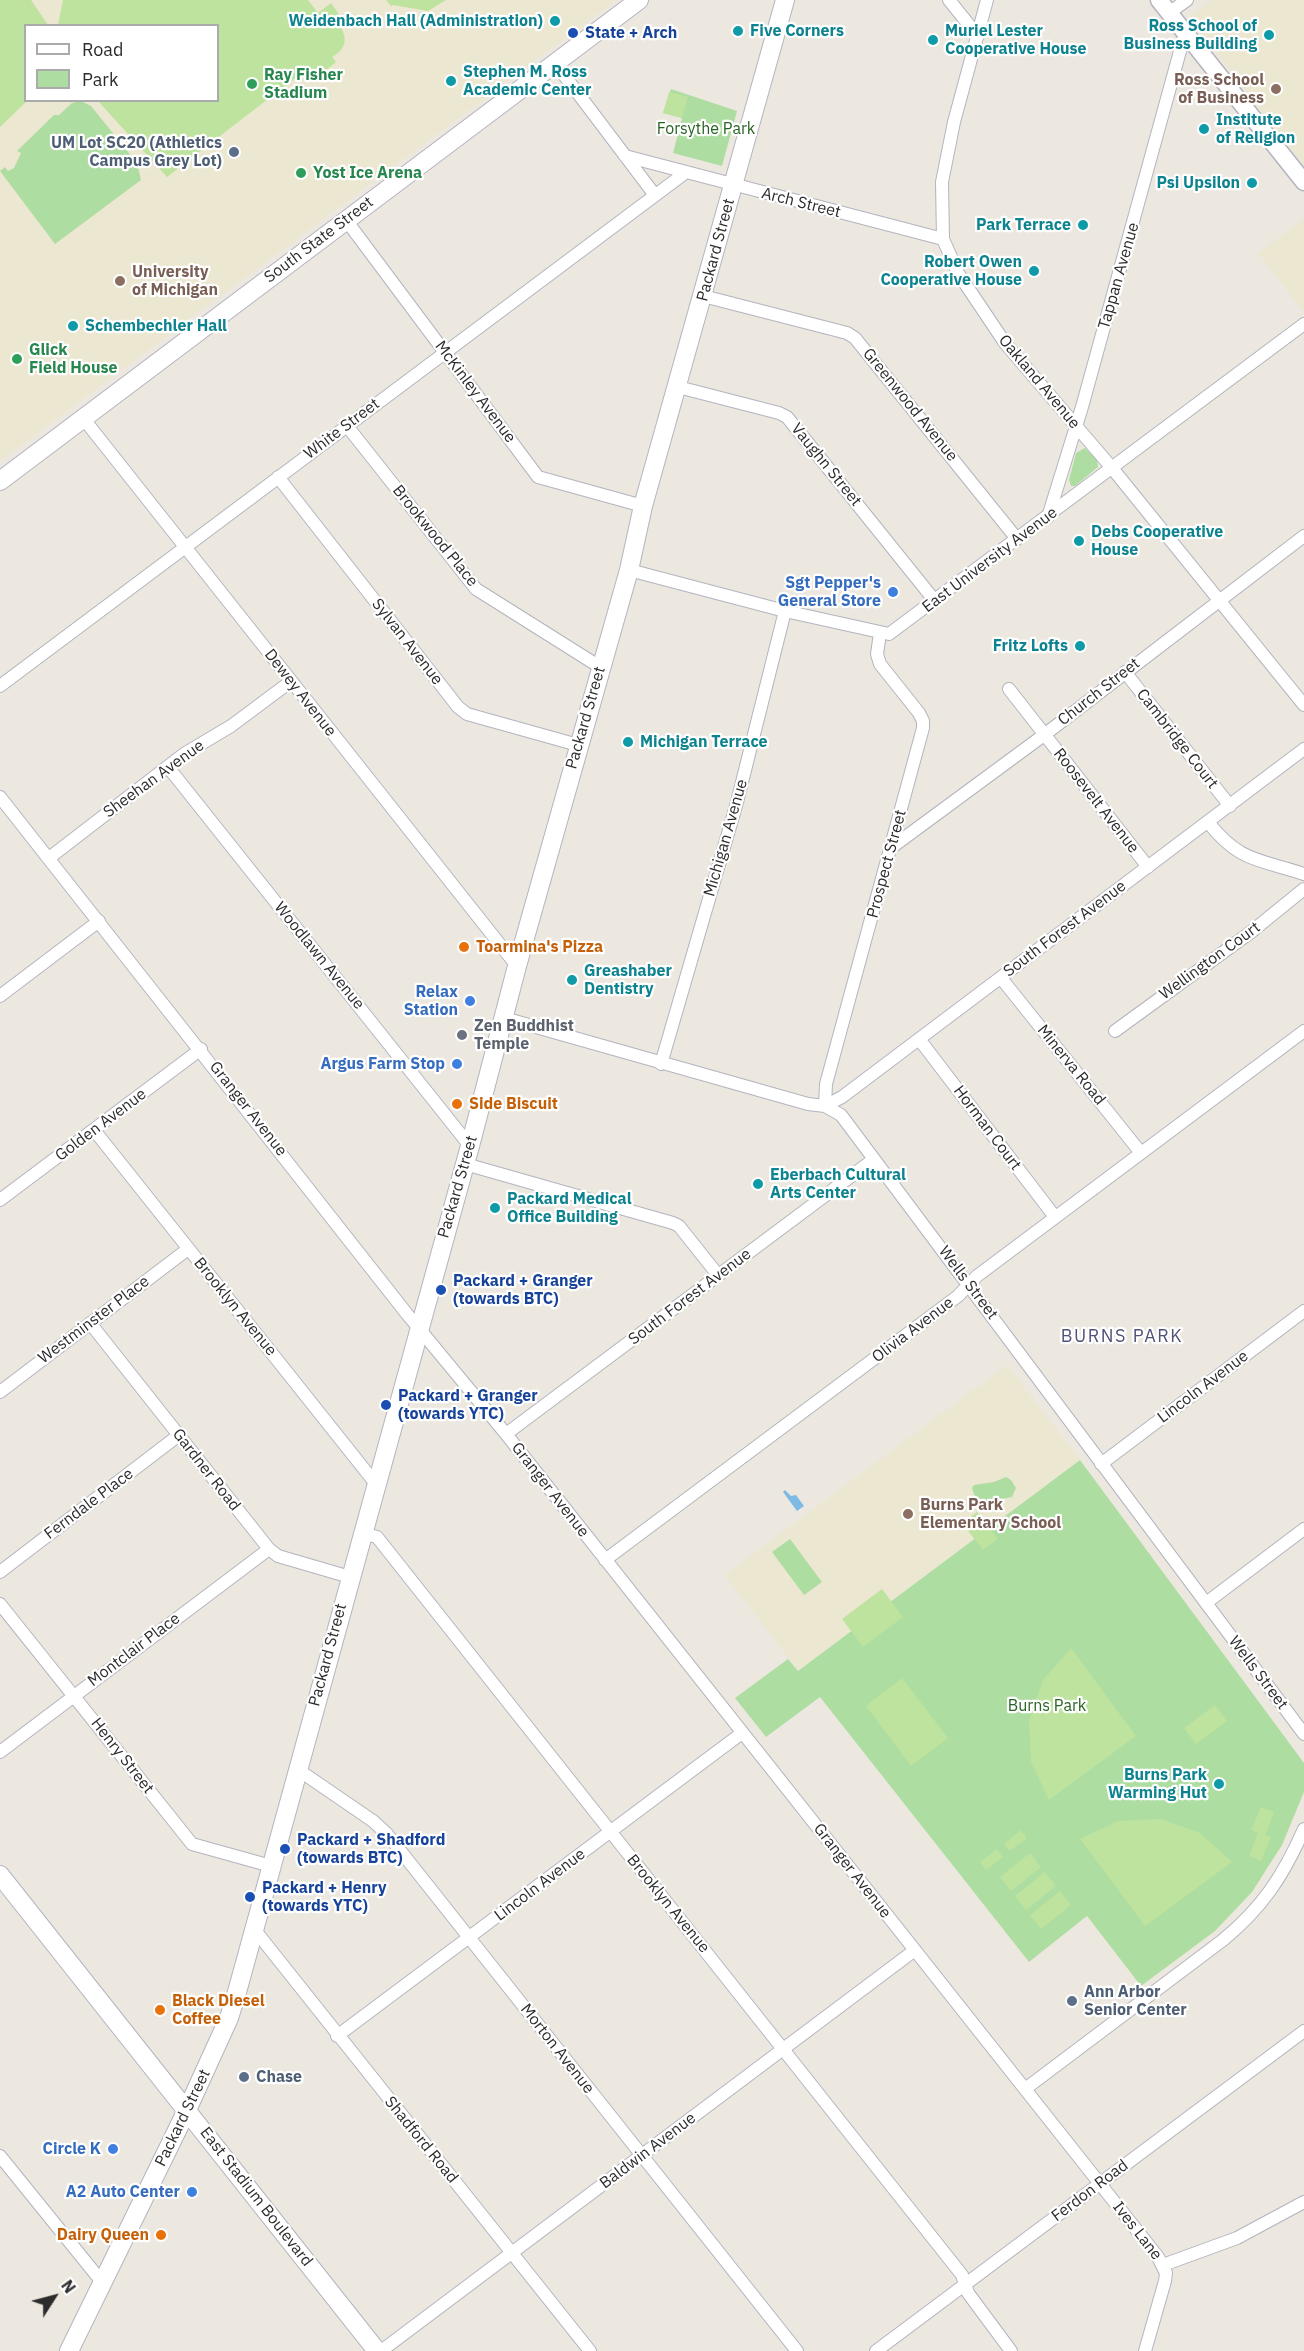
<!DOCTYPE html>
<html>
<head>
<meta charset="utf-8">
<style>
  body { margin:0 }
  #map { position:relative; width:1304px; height:2351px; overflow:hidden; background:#ece8e0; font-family:"IBM Plex Sans",sans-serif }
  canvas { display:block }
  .legend { position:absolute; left:24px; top:24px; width:195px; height:78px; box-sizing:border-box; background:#fff; border:2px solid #ababab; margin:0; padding:8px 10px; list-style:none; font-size:18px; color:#2c2c2c }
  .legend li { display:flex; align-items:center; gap:12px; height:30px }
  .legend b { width:30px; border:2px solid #ababab }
  .north { position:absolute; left:24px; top:2267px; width:60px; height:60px; -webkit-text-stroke:4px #fff; paint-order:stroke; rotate:54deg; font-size:16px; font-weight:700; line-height:24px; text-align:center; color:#2c2c2c }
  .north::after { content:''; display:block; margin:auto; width:21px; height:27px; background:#2c2c2c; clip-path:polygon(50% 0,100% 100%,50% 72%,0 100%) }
</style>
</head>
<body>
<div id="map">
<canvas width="1304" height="2351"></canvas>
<ul class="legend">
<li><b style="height:8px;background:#fff"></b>Road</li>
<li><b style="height:16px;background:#aedda2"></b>Park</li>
</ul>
<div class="north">N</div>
</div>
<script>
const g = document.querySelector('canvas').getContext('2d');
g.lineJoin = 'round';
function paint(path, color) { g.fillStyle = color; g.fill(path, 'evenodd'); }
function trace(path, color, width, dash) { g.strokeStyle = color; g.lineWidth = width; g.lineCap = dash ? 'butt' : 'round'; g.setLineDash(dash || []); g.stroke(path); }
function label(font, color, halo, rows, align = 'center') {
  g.font = font + ' "IBM Plex Sans",sans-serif'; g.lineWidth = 4.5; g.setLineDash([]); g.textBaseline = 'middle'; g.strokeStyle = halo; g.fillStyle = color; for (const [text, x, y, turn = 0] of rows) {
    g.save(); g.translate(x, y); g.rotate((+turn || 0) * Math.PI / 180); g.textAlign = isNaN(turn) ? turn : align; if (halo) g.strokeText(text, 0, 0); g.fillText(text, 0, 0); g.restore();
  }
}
paint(new Path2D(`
  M0,0H616L0,461ZM26,26H218V100H26Z
  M1212,0H1304V166L1189,17Z
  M1304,219V310L1303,311L1258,253Z
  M1007,1365L1080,1460L798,1671L725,1575Z`), '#ece7d1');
paint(new Path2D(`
  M671,89L737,111L722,166L673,153L682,118L663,113Z
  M81,101L91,106L137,163L141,180L55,244L0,171L5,167L8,171L14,168L21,153L17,151L54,115H59L72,103Z
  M1085,448L1097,460L1098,467L1075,486H1071L1069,480L1076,453Z
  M1080,1460L1304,1763V1792L1282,1845L1252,1892L1215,1931L1141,1986L1087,1916L1029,1962L820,1697L766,1737L735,1698L788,1659L798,1671Z
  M1006,1477L1011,1480L1016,1488L1012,1497L977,1504L972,1488L974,1485L994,1482Z
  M790,1539L822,1582L804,1595L772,1552Z`), '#aedda2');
paint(new Path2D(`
  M0,0H31L48,25L26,26L27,101L0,127Z
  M63,0H308L318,13L331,3L342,19L337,22C348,36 348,48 332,57L336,62L321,74L308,68L167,177L98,101L218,100V26L58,25Z
  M386,0H446L428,11L393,5L391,6Z
  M669,92L688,97L682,118L663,113Z
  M977,1512L998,1539L983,1550L962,1523Z
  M882,1589L903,1617L863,1647L842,1619Z
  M1071,1648L1136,1736L1049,1800L1031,1762L1029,1720L1043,1680Z
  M902,1678L948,1738L911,1766L866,1706Z
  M1215,1705L1227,1721L1196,1744L1184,1728Z
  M1261,1807L1274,1812L1265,1835L1271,1837L1261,1861L1249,1856L1258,1833L1251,1830Z
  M1161,1819L1200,1833L1232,1862L1145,1926L1080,1839L1118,1821Z
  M1021,1830L1027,1838L1010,1851L1004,1844Z
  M997,1849L1003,1857L986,1870L980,1862Z
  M1030,1853L1041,1867L1011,1891L1000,1877Z
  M1045,1872L1056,1886L1026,1910L1015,1896Z
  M1060,1891L1071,1905L1041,1929L1030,1915Z`), '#bde39e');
paint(new Path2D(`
  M785,1490L791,1496L796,1495L804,1506L797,1511L783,1492Z`), '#7dbbe4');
const minor = new Path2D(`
  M949,0L978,36
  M987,0L954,122L942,182L943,239L958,273L1005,343L1112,468L1304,705
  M1169,13L1187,0
  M555,63L654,194
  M625,156L943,239
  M346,220L538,477L643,506
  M703,296L847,333L855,338L1017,539
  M678,387L779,413L787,417L935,601
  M83,418L517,966
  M347,426L476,589L600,667
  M278,477L458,707L467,714L578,745
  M1048,517L1082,407L1185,33
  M629,570L785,611L889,634L1304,324
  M1125,672L1230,806
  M0,686L685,173
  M1009,689L1148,867
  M168,767L470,1146
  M0,797L407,1314L506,1434L1158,2257L1166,2273L1165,2281L1145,2351
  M1208,822C1239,862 1259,859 1304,874
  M892,847L1044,735L1304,536
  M49,858L184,754L231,726L290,682
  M1001,978L1141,1153
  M0,996L99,921
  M504,1018L808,1104L825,1106L841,1115L1304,1734
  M1115,1031L1251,932L1304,889
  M919,1039L1055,1217
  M661,1064L736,806L785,611
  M825,1106L842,1097L1304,749
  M825,1106L826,1084L923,728V721L919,713L880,664L877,654L880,633
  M94,1130L376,1484
  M465,1164L673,1223L679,1226L718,1275
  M0,1200L201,1049
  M90,1323L269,1549L278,1556L350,1577
  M0,1392L188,1249
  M506,1434L874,1159
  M1101,1464L1304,1311
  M362,1533L377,1537L962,2275L968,2293L1011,2351
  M605,1560L958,1296L977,1276L1304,1031
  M0,1572L179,1435
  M1206,1603L1304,1529
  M0,1604L192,1844L271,1866
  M0,1752L269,1549
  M297,1769L373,1821L387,1834L797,2351
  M254,1929L590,2351
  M337,2036L742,1733
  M1025,2089L1223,1940C1263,1907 1283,1876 1304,1829
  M0,2156L102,2282
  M1163,2265L1237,2238L1304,2202
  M381,2351L915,1950
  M876,2351L1304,2031`);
const tertiary = new Path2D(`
  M1159,0L1304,182`);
const secondary = new Path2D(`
  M0,481L639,0
  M0,1875L377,2351
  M69,2351L187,2110L229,2018L237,1992L470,1146L517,966L629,570L643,506L785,0`);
trace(minor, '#b3b4be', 14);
trace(tertiary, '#b3b4be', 19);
trace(secondary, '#b3b4be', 20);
trace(minor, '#fff', 12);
trace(tertiary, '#fff', 16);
trace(secondary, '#fff', 18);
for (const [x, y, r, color] of [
  [555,21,6,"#0f9aa8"],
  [738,31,6,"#0f9aa8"],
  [573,33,6,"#1a4fb4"],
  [1269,35,6,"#0f9aa8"],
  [933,40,6,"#0f9aa8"],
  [451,81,6,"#0f9aa8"],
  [252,84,6,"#2e9e5b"],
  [1276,89,6,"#8d6e63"],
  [1204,129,6,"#0f9aa8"],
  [234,152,6,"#5c6f8a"],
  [301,173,6,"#2e9e5b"],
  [1252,183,6,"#0f9aa8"],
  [1083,225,6,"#0f9aa8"],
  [1034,271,6,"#0f9aa8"],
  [120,281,6,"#8d6e63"],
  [73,326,6,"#0f9aa8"],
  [17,359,6,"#2e9e5b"],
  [1079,541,6,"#0f9aa8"],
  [893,592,6,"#3f7fe0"],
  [1080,646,6,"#0f9aa8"],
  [628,742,6,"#0f9aa8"],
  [464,947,6,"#e8710a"],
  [572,980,6,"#0f9aa8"],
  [470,1001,6,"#3f7fe0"],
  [462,1035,6,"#6b7280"],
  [457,1064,6,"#3f7fe0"],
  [457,1104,6,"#e8710a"],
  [758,1184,6,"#0f9aa8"],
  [495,1208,6,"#0f9aa8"],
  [441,1290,6,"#1a4fb4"],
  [386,1405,6,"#1a4fb4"],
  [908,1514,6,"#8d6e63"],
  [1219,1784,6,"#0f9aa8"],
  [285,1849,6,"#1a4fb4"],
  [250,1897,6,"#1a4fb4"],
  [1072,2001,6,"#5c6f8a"],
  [160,2010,6,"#e8710a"],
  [244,2077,6,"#5c6f8a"],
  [113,2149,6,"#3f7fe0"],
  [192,2192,6,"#3f7fe0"],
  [161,2235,6,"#e8710a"]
]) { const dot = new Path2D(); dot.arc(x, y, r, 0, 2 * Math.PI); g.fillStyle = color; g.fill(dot); trace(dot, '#fff', 2); }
label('bold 16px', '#0d838f', '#fff', [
  ["Weidenbach Hall (Administration)",543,21,"right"],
  ["Ross School of",1257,26,"right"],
  ["Business Building",1257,44,"right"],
  ["Five Corners",750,31],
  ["Muriel Lester",945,31],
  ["Cooperative House",945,49],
  ["Stephen M. Ross",463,72],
  ["Academic Center",463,90],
  ["Institute",1216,120],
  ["of Religion",1216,138],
  ["Psi Upsilon",1240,183,"right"],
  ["Park Terrace",1071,225,"right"],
  ["Robert Owen",1022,262,"right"],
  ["Cooperative House",1022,280,"right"],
  ["Schembechler Hall",85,326],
  ["Debs Cooperative",1091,532],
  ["House",1091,550],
  ["Fritz Lofts",1068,646,"right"],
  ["Michigan Terrace",640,742],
  ["Greashaber",584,971],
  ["Dentistry",584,989],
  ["Eberbach Cultural",770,1175],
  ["Arts Center",770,1193],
  ["Packard Medical",507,1199],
  ["Office Building",507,1217],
  ["Burns Park",1207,1775,"right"],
  ["Warming Hut",1207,1793,"right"]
], 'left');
label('bold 16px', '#164399', '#fff', [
  ["State + Arch",585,33],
  ["Packard + Granger",453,1281],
  ["(towards BTC)",453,1299],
  ["Packard + Granger",398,1396],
  ["(towards YTC)",398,1414],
  ["Packard + Shadford",297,1840],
  ["(towards BTC)",297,1858],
  ["Packard + Henry",262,1888],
  ["(towards YTC)",262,1906]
], 'left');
label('bold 16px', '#27864d', '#fff', [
  ["Ray Fisher",264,75],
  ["Stadium",264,93],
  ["Yost Ice Arena",313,173],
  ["Glick",29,350],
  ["Field House",29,368]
], 'left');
label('bold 16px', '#785e54', '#fff', [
  ["Ross School",1264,80,"right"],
  ["of Business",1264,98,"right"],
  ["University",132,272],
  ["of Michigan",132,290],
  ["Burns Park",920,1505],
  ["Elementary School",920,1523]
], 'left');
label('16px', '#276322', '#fff', [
  ["Forsythe Park",706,129],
  ["Burns Park",1047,1706]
]);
label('bold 16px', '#4e5e75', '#fff', [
  ["UM Lot SC20 (Athletics",222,143,"right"],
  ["Campus Grey Lot)",222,161,"right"],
  ["Ann Arbor",1084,1992],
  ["Senior Center",1084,2010],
  ["Chase",256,2077]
], 'left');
label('16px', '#2c2c2c', '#fff', [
  ["Arch Street",801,203,14],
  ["South State Street",319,240,-37],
  ["Packard Street",716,250,-75],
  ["Tappan Avenue",1119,276,-74],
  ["Oakland Avenue",1039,382,50],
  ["McKinley Avenue",475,392,53],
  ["Greenwood Avenue",910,405,51],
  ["White Street",342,429,-37],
  ["Vaughn Street",826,465,51],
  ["Brookwood Place",435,536,51],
  ["East University Avenue",990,560,-37],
  ["Sylvan Avenue",407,642,52],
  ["Church Street",1099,692,-38],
  ["Dewey Avenue",300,693,52],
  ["Packard Street",586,718,-74],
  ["Cambridge Court",1177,739,52],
  ["Sheehan Avenue",154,779,-36],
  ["Roosevelt Avenue",1096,801,52],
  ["Michigan Avenue",726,838,-74],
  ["Prospect Street",887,864,-75],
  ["South Forest Avenue",1065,929,-37],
  ["Woodlawn Avenue",319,956,51],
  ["Wellington Court",1210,961,-36],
  ["Minerva Road",1071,1065,51],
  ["Granger Avenue",248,1109,52],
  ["Golden Avenue",101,1125,-37],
  ["Horman Court",987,1128,53],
  ["Packard Street",458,1187,-74],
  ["Wells Street",968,1283,53],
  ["South Forest Avenue",690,1297,-37],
  ["Brooklyn Avenue",235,1307,51],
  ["Westminster Place",94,1320,-37],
  ["Olivia Avenue",913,1330,-37],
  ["Lincoln Avenue",1203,1387,-37],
  ["Gardner Road",206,1470,52],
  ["Granger Avenue",550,1490,52],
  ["Ferndale Place",89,1504,-37],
  ["Montclair Place",134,1650,-37],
  ["Packard Street",328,1655,-75],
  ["Wells Street",1258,1673,53],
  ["Henry Street",122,1756,52],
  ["Granger Avenue",852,1871,52],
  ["Lincoln Avenue",540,1885,-37],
  ["Brooklyn Avenue",668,1904,51],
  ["Morton Avenue",557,2049,52],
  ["Packard Street",183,2118,-64],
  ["Shadford Road",421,2140,51],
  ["Baldwin Avenue",648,2151,-37],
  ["Ferdon Road",1090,2191,-37],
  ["East Stadium Boulevard",256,2197,52],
  ["Ives Lane",1137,2231,52]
]);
label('bold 16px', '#366cbe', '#fff', [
  ["Sgt Pepper's",881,583],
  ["General Store",881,601],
  ["Relax",458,992],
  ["Station",458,1010],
  ["Argus Farm Stop",445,1064],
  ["Circle K",101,2149],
  ["A2 Auto Center",180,2192]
], 'right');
label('bold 16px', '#c56008', '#fff', [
  ["Toarmina's Pizza",476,947],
  ["Side Biscuit",469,1104],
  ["Black Diesel",172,2001],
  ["Coffee",172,2019],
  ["Dairy Queen",149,2235,"right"]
], 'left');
label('bold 16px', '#5b616d', '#fff', [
  ["Zen Buddhist",474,1026],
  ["Temple",474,1044]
], 'left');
g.letterSpacing = '1.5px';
label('18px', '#505279', '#fff', [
  ["BURNS PARK",1122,1337]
]);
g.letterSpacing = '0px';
</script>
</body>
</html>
